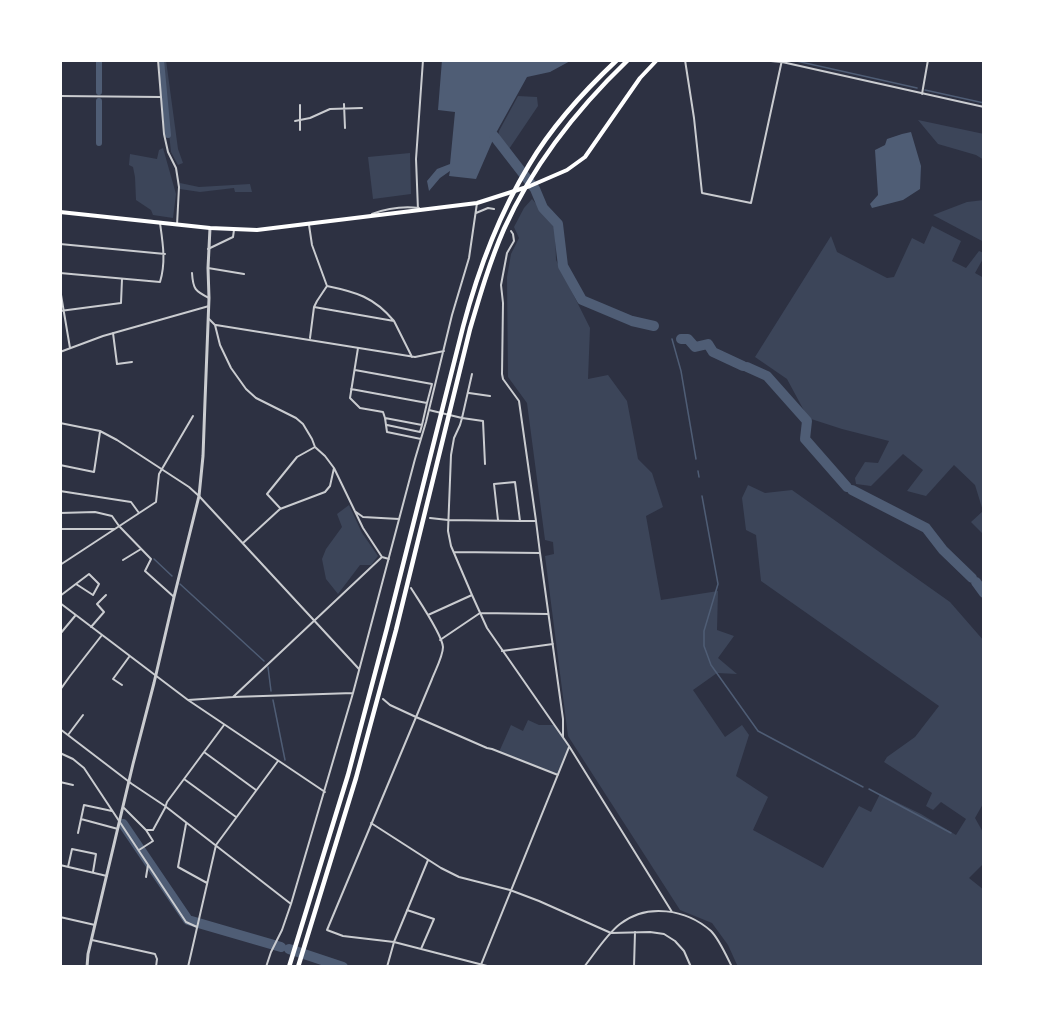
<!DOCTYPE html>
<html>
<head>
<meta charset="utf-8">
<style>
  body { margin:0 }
  #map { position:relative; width:1044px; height:1027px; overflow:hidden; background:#2d3142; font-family:"Times New Roman",serif }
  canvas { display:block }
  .frame { position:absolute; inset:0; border:62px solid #fff; pointer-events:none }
</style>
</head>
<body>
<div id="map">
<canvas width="1044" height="1027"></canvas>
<div class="frame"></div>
</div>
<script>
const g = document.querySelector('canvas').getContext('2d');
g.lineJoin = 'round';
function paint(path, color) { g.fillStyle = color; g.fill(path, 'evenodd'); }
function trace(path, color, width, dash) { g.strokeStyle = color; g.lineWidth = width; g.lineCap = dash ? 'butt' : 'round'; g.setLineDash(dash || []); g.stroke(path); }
paint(new Path2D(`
  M161,60H166L178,149L183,163L178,165L171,152Z
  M518,96L537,97L538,106L509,149L498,138L499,131Z
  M918,120L984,134V160L976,155L938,144Z
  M163,148L176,194L173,218L153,215L151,210L136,200L135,177L133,167L129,165L130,154L157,159L159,150Z
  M410,153L411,194L373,199L368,157Z
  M180,183L199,187L250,184L252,192H235L234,188L200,192L180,189Z
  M532,199L555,226L556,260L590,328L588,379L608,375L627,401L638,459L652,473L663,507L646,516L661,600L718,591L717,630L734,636L718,658L737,674L717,673L693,690L725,737L742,725L749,735L736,776L768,797L753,830L823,868L859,806L871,812L880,794L921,814L956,835L966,819L941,802L933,810L926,806L932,793L884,762L887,757L915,737L939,706L761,581L756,535L746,530L742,498L748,485L765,493L792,490L950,602L984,641V802L975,818L984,834V863L969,878L984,890V967H738L728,945L712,923L680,910L568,736L545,556L554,554L553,542L545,540L527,403L508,377L507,277L511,254L519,238L514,227L524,208Z
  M984,200V242L933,215L967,202Z
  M932,226L961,241L952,261L966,268L979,251L984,253V257L975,273L984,278V535L971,522L983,511L975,485L954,465L926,496L907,491L923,470L903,454L871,486L856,484L855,478L865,462L878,463L889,441L842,429L808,418L787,379L755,357L831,236L837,252L887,278L894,277L912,238L924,244Z
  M349,505L362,533L378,556L371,565H360L338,594L326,579L322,559L326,549L342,527L337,514Z
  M528,720L539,725H555L569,746L558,775L499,752L511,725L523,731Z`), '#3c4559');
paint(new Path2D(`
  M442,60H572L550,72L527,77L496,133L476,179L449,176L450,171L440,178L429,191L427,181L437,169L450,164L455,112L438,110Z
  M911,132L921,166L920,189L903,200L872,208L870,204L878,195L875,150L885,145L887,139L902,134Z`), '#4f5d75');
trace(new Path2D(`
  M792,60L917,88
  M925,90L984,103
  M672,339L681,371L696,459
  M698,471L699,477
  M702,496L718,584L704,631V646L711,665L758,731L863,787
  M154,559L172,576
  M180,584L264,661
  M268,667L271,691
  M273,700L285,760
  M869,789L951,833`), '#4f5d75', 1.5);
trace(new Path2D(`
  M161,60L168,135
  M99,92V60
  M99,143V101`), '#4f5d75', 6);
trace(new Path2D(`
  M494,136L535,189L543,208L558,224L563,266L582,300L632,321L654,326
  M681,339H688L695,347L708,344L713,352L743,366
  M747,367L767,376L807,421L805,439L847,487
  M852,490L926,528L943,550L972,578
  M976,582L984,593
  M123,824L188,920L281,947
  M289,949L343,967`), '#4f5d75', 10);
trace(new Path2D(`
  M344,104L345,128
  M300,105V130
  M295,121L310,118L330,109L362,108
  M208,249L233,237L234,230`), '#caccd0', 2);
trace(new Path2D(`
  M158,60L164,134L168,152L176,168L179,187L177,225
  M685,60L694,118L702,193L751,203L782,60
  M760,60L782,62L984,107
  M922,94L928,60
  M60,96L161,97
  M418,210L416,159L423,60
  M476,213L488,208L494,209
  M372,214C388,208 402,206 419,208
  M309,225L312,245L327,286L317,301L314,307
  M511,231L513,234L514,241L507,253L501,285L503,303L502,374L503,379L519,401L536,521
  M60,244L165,254
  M208,268L244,274
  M60,273L160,282C166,262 163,244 160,223
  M192,273C193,289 195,291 209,298
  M327,286C356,292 374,297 394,321
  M60,289L70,348
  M60,311L121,303L122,279
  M209,319L215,325L220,345L231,368L246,389L256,398L296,418L303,424L312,439L315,447L325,456L334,468L363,528L382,557L389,559
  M216,325L415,357L444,351
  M113,333L117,364L132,362
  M310,338L314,307L394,321L412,357
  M358,348L350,398L360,408L383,412L385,418L387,432L421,439
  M60,352L103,336L209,306
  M472,374L462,418L483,421L485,464
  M351,389L427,403L432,384L355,370
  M469,393L490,396
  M429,410L462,418L460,425L454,438L451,455L448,531L451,546L472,595L487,628L569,746L672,912
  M385,418L422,425L427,403
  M60,423L100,431L117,440L189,487L199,496L359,669
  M387,425L420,432L422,425
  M60,465L94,472L100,432
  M60,491L131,502L139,513
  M280,508L267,494L297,457L315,447
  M356,512L363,517L399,519
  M60,513L95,512L112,516L119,526L151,559L145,571L174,597
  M430,518L448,520L520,521
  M60,529H114
  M243,543L280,509L325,492L330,486L334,468
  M454,552L540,553L536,521H520L515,482L494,484L498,520
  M540,553L563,719V737
  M123,560L141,549
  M60,565L156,502L159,474L193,416
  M411,588C419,601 442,634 443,647C443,656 435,671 432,679L327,930L343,936L394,942L491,967
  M60,596L89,574L99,584L93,595L76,584
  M60,603L188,700L325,792
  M428,615L472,595
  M91,627L104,612L97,604L106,595
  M60,634L75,616
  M440,640L480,613L548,614
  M502,651L553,644
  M122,685L113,679L129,657
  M60,690L70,676L102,635
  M233,697L382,557
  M383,699L390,705L416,717L487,748L492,749L558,775
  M188,700L233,697L353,693
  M60,729L132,784L165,806L291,904
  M68,735L83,715
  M204,752L256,790
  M60,753L73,759L84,768L186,922L197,927
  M184,779L236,817
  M60,782L73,785
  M124,808L146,830H153L165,808L167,802L224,725
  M112,811L84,805L81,819L118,829
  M371,823L441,868L459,877L510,890L539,901L611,933L650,932L664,934L675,941L684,951L691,967
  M186,824L178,867L207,883
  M78,833L81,819
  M139,850L153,841L146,830
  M60,865L107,876
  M68,867L72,849L96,854L93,872
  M146,877L148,865
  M407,910L434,919L421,949
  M60,917L95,925
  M92,940L155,954L157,959L156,967
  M188,967L216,845L278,761
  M266,967L271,952L282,930L291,904L353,693L415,459L426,422L452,315L469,258L477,203
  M387,967L394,942L428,860
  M480,967L569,747
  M584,967C595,953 606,935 620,924C647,903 686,909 711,931C719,939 727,957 732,967
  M634,967L635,932`), '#caccd0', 2);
trace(new Path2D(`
  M87,967L88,954L133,764L154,683L174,597L199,496L203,456L205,401L209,298L208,268L210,228`), '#caccd0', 3);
trace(new Path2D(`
  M60,212L210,228L257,230L477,203L530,186L567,170L585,157L640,78L657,60`), '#fff', 4);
trace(new Path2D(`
  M289,967L348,775L387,628L463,327C478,270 498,216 529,165C552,126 584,91 617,60
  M298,967L356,778L396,630L470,329C480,295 490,261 504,229C533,165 578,108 628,60`), '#fff', 4.5);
</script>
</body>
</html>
